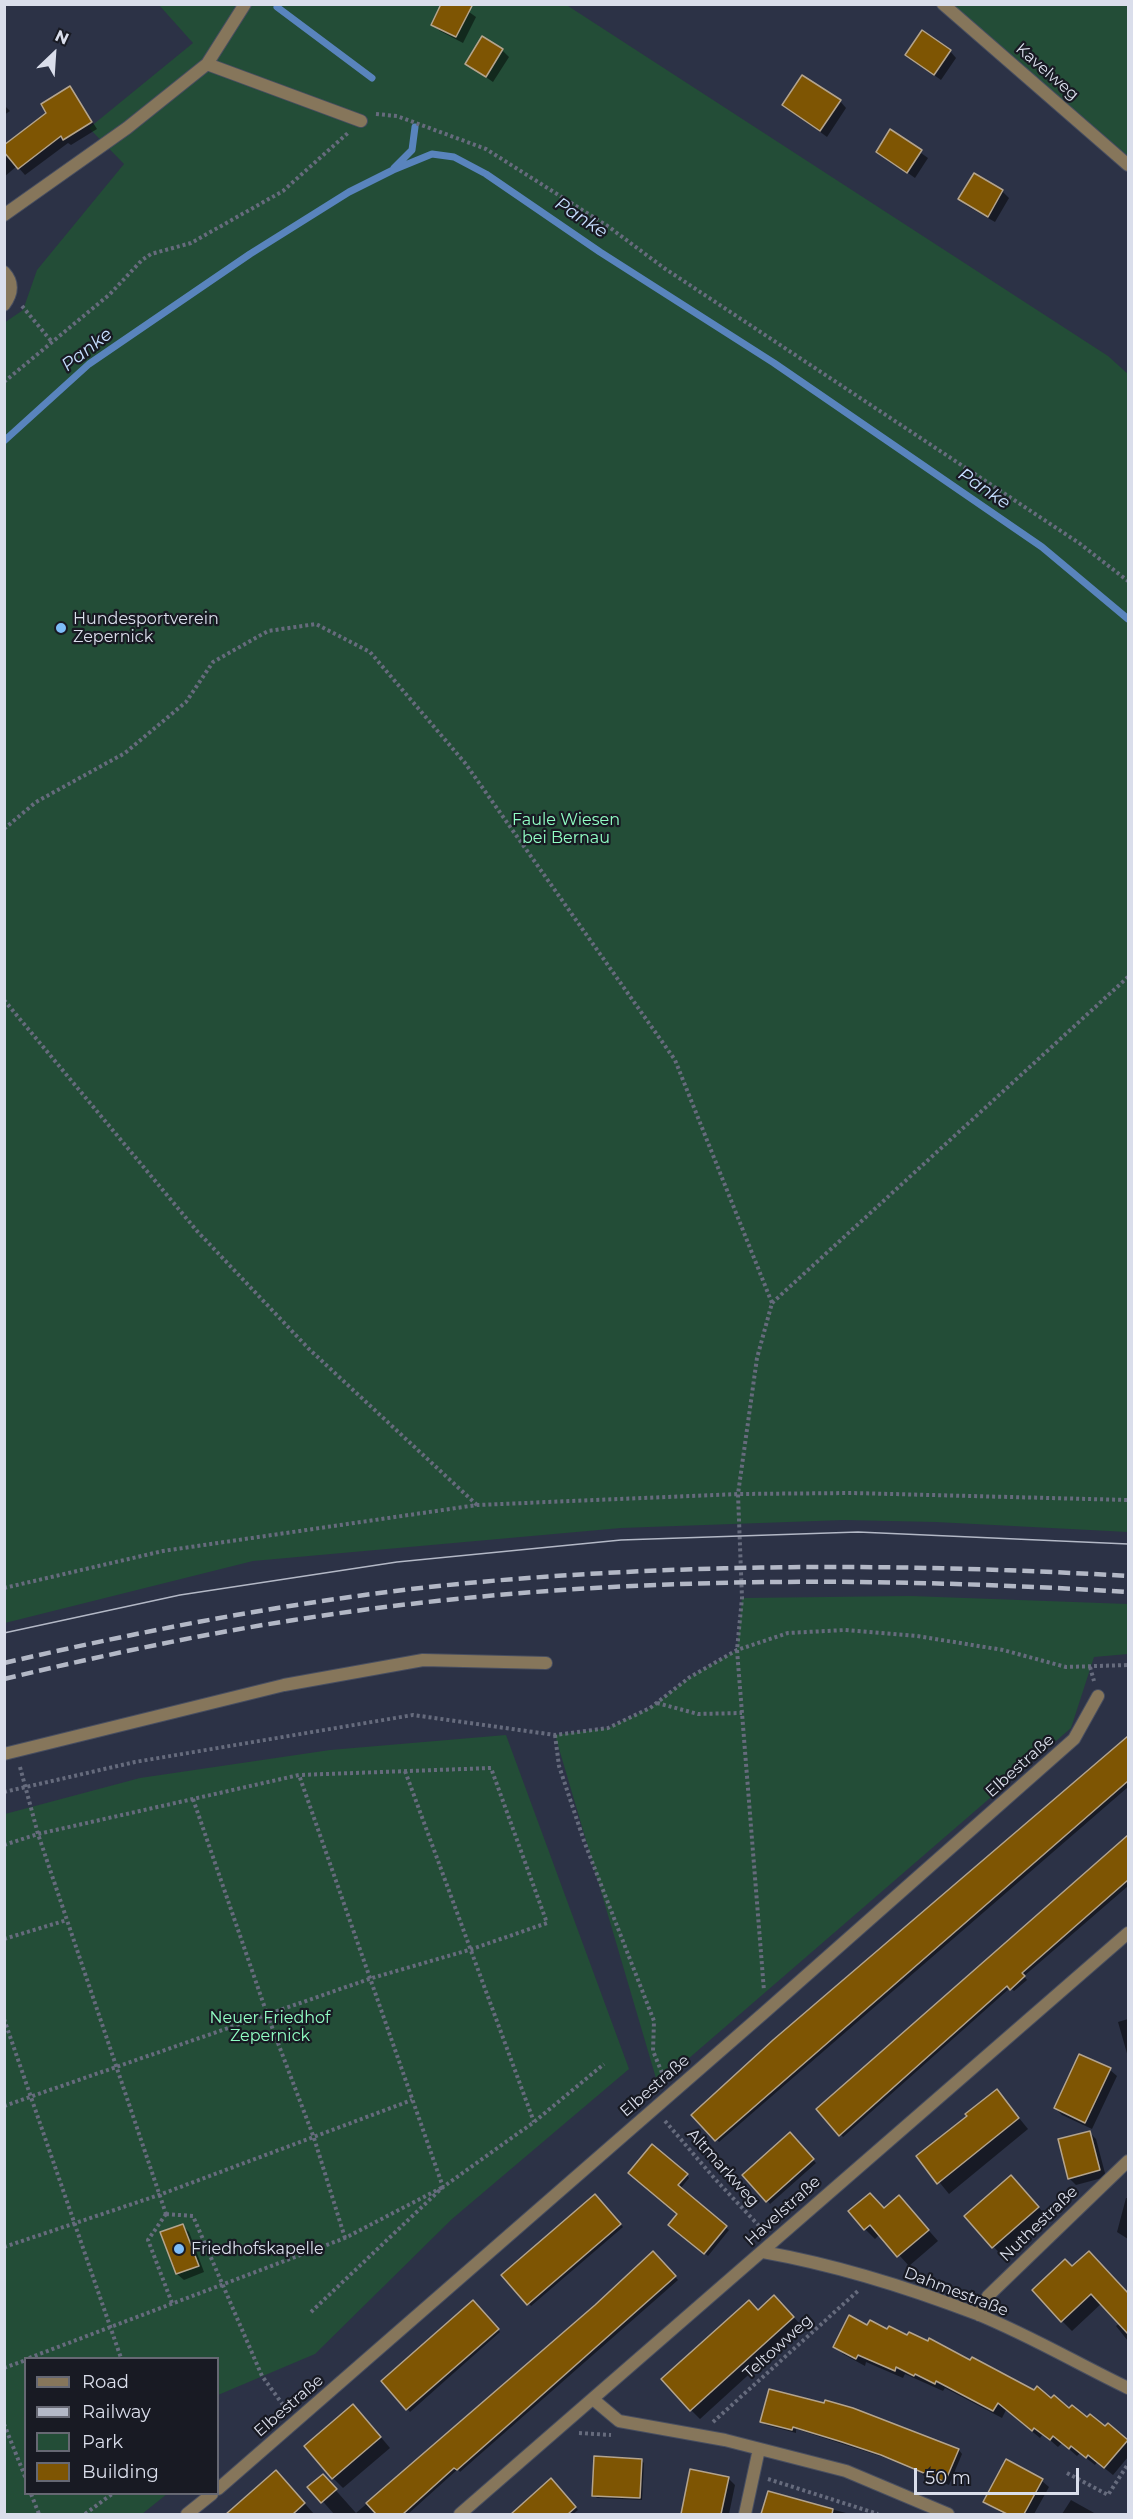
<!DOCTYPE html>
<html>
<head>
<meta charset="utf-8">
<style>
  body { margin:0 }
  #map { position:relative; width:1133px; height:2519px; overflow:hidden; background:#2c3246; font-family:Montserrat,sans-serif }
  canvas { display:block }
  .frame { position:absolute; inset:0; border:6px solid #dadeeb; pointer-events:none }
  .legend { position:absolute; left:24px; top:2357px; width:195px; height:138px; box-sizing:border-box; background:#181a23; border:2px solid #666873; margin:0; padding:8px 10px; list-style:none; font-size:18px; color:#dadeeb }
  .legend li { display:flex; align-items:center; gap:12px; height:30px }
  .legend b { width:30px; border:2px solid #666873 }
  .north { position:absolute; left:24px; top:24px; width:60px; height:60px; -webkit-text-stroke:4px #181a23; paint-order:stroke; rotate:25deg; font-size:16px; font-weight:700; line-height:24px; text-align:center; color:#dadeeb }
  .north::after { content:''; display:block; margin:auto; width:21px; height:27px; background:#dadeeb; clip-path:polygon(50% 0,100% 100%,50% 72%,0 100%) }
  .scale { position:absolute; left:914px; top:2468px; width:165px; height:27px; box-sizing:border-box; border:3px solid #dadeeb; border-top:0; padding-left:8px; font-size:18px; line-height:21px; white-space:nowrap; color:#dadeeb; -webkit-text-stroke:4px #181a23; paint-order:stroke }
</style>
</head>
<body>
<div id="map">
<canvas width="1133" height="2519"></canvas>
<div class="frame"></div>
<ul class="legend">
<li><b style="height:8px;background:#86765b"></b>Road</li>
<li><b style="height:8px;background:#b3b8c6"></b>Railway</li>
<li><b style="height:16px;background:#234d37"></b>Park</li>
<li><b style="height:16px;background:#7e5503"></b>Building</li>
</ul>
<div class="north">N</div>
<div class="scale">50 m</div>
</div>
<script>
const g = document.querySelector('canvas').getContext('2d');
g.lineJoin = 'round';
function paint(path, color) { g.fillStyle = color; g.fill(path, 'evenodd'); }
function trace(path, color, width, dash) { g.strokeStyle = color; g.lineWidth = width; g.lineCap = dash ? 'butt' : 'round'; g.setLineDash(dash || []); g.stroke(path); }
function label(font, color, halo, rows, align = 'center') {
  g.font = font + ' Montserrat,sans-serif'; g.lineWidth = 4.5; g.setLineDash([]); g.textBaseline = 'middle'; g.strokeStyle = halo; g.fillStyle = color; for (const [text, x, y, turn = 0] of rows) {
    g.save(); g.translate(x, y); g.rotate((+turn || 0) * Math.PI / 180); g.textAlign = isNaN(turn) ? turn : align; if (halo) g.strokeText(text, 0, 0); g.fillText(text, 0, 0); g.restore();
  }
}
paint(new Path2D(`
  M565,4L1108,356L1128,374V1532L936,1522L844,1520L621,1528L253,1561L5,1623L4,323L23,310L37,270L124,164L89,128L193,43L159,5Z
  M953,5H1128V156Z
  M911,1596L1128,1604V1654L1094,1657L1071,1728L658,2085L555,1735L608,1728L650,1708L690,1677L737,1650L742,1598Z
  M506,1735L629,2069L452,2219L315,2354L218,2395V2358H26V2494H167L142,2514H5V1814L140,1778L330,1750Z`), '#234d37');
paint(new Path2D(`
  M458,4L476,17L463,43L440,31L433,25Z
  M502,50L509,57L493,82L467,64Z
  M950,51L956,58L941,80L914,61Z
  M70,88L97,129L71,145L68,143L25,175L17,166L4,177V147L48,114Z
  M840,101L846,108L827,137L784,105Z
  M4,105L10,111L4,115Z
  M890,131L928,158L915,178L877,151Z
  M1002,191L1009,198L995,222L967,206L960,199Z
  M1128,1738V1787L719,2142L693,2115L774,2041Z
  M1128,1837V1886L1024,1976L1027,1980L1014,1991L1010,1988L843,2137L818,2109Z
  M1128,2019V2057L1118,2022Z
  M1110,2070L1117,2076L1092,2129L1062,2115L1055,2108Z
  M997,2091L1028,2129L949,2194L918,2156L969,2117Z
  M1090,2133L1096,2139L1106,2177L1076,2185L1069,2178Z
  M790,2134L816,2163L770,2204L744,2175Z
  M687,2175L689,2178L680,2189L729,2230L708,2256L673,2228L679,2214L633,2176Z
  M1021,2187L1048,2218L1003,2257L966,2216Z
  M595,2196L623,2227L531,2306L504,2275Z
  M1126,2198H1128V2239L1117,2232Z
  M909,2208L938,2241L909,2266L880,2234L875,2239L865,2229L884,2210Z
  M182,2225L189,2232L204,2272L184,2280L177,2274L162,2233Z
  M653,2253L678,2280L460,2472L458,2469L408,2514H334L310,2487L323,2476L356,2513L596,2306Z
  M1100,2263L1128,2294V2341L1116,2326L1120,2323L1102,2303L1072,2331L1062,2321L1072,2268Z
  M473,2302L500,2332L410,2412L383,2381Z
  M783,2306L802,2326L700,2419L691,2410L759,2312Z
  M868,2327L1051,2400L1105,2428L1108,2425L1128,2443V2457L1113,2475L1097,2462L1095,2465L1080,2453L1077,2456L1062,2443L1058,2447L1043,2434L1040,2438L1006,2410L1002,2418L945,2388L943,2391L905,2374L903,2378L866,2362L865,2366L843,2354L835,2346Z
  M852,2409L959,2450L962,2454L949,2485L886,2458L796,2429V2433L766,2425L762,2422Z
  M363,2416L390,2448L343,2488L333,2478Z
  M641,2460L644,2463L642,2500L597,2498L594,2495Z
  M728,2478L735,2485L729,2514H686L683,2512Z
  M551,2480L578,2510L573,2514H512Z
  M1042,2481L1049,2487L1034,2514H1003L985,2502Z
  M286,2482L314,2514H234L232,2512Z
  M769,2493L846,2513L850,2514H763Z
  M1071,2500L1096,2514H1062Z`), '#0007');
trace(new Path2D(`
  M277,7L372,78
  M394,168L412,150L415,127
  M4,441L89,364L250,254L349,192L393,170L432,154L454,157L486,174L600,252L774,363L1042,547L1128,619`), '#5984bd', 7);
const building = new Path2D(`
  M441,4H473L456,37L431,25Z
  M922,30L951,50L934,75L905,55Z
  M482,36L503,49L486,77L465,64Z
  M802,75L841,100L820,131L782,105Z
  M70,86L92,122L63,140L61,136L18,169L4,152V145L46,113L41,104Z
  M890,129L922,150L907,173L876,152Z
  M974,173L1003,190L988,217L958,199Z
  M1128,1736V1781L715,2141L691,2115L773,2040Z
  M1128,1835V1880L1022,1973L1025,1976L1010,1990L1007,1986L839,2136L816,2109Z
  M1079,2054L1111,2068L1085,2123L1054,2108Z
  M997,2089L1019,2118L937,2184L916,2156L967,2116L965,2114Z
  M1090,2131L1100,2170L1068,2179L1058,2139Z
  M790,2132L814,2159L766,2202L742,2175Z
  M652,2144L688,2174L678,2185L727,2226L704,2254L668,2225L677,2214L628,2173Z
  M1011,2175L1039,2207L992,2248L964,2216Z
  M870,2193L884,2208L899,2195L929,2230L897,2257L870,2225L864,2230L848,2211Z
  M595,2194L621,2224L527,2305L501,2275Z
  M183,2224L199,2266L176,2274L160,2232Z
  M653,2251L676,2276L515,2419L457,2470L454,2468L403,2514H376L366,2503L595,2305Z
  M1089,2251L1128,2293V2334L1091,2294L1061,2322L1032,2290L1065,2259L1072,2266Z
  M774,2295L794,2317L690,2411L661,2379L749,2300L758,2310Z
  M473,2300L499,2329L406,2410L381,2381Z
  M849,2315L867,2325L870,2320L887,2329L889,2326L907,2335L909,2332L928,2341L929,2338L970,2360L972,2357L1034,2390L1037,2386L1051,2398L1054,2395L1069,2408L1072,2405L1087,2417L1090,2414L1105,2426L1108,2423L1128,2440L1104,2468L1088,2455L1086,2458L1071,2446L1069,2449L1053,2436L1050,2440L1034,2428L1032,2431L998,2403L993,2411L936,2381L935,2384L915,2374L914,2376L896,2367L895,2371L858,2355L856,2359L833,2347Z
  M769,2389L824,2403L825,2400L853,2408L959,2449L945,2482L881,2455L842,2442L793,2427L792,2430L760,2422Z
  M353,2404L381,2437L332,2479L304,2446Z
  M594,2456L642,2459L640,2498L592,2496Z
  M1006,2459L1043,2479L1024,2514H1007L983,2502Z
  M690,2469L729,2477L721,2514H681Z
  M276,2470L305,2503L293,2514H226Z
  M323,2474L337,2489L321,2503L307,2487Z
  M551,2478L576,2507L568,2514H511Z
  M768,2491L833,2509L832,2514H761Z`);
paint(building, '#7e5503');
trace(building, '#b4a48d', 1.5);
const lane = new Path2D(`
  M207,64L361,121
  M4,215L127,128L207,64L245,4
  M4,1754L284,1685L423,1660L546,1663`);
const street = new Path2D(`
  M943,4L1128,165
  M4,272C14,283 12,294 4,305
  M763,2252C836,2265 907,2287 977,2314C1029,2335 1078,2364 1128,2388
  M979,2315L988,2296L1128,2161
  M594,2400L619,2421L725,2440L846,2471L948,2514
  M218,2489L765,2012L1074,1739L1098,1696
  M187,2514L212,2494
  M460,2514L1128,1933
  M745,2514L759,2449`);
trace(lane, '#484e60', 14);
trace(street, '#484e60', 14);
trace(new Path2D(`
  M376,114L397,116L486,149L609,227L664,268L1079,543L1128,581
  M22,306L52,342
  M4,382L110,294L142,260L151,254L191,243L283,191L348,133
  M4,829L36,802L125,753L186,702L213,662L268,631L316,624L370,652L465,763L675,1060L772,1303L757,1358L738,1494L742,1598L737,1650L764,1991
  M4,1000L197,1231L309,1349L477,1505
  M772,1303L1128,977
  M4,1588L163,1551L477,1505L738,1494L852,1493L1128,1500
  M1090,1667L1094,1681
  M657,1703L698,1714L742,1713
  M555,1735L559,1766L584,1841L654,2021L653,2051L665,2080
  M20,1767L38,1834L166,2214
  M405,1771L534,2122
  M4,1792L135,1762L413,1715L555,1735L608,1728L650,1708L690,1677L737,1650L788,1633L845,1630L917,1636L1003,1650L1066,1667L1128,1665
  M193,1799L267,2014L314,2138L345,2238
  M4,1845L38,1834L299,1775L443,2187
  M4,1939L67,1920
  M4,2019L121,2358
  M4,2106L372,1978L469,1950L547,1923L491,1768L299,1775
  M665,2121L715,2179L762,2229
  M166,2214L193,2216L262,2376L286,2409
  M166,2214L148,2240L172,2303
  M4,2247L159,2195L412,2100
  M311,2312L443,2187L534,2122L604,2064
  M29,2358L345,2238L443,2187
  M4,2368L26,2360
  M713,2422L859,2290
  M4,2424L26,2479
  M579,2433L611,2435
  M1067,2473L1108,2495L1128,2464
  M768,2479L878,2514
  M31,2494L39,2514
  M85,2514L112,2494`), '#666b7d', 4, [3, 3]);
trace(lane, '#86765b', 12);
trace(street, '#86765b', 12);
trace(new Path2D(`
  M4,1633L180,1595L397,1562L621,1540L858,1532L1128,1544`), '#b3b8c6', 1.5);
trace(new Path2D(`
  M4,1663C172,1624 343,1592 515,1579C719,1563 924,1564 1128,1576
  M4,1679C100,1656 197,1635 294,1620C570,1576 851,1575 1128,1592`), '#b3b8c6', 4.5, [12, 6]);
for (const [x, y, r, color] of [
  [61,628,6,"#7ebdf9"],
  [179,2249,6,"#7ebdf9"]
]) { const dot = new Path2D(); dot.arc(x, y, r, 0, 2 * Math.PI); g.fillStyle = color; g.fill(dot); trace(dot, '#181a23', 2); }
label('16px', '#dadeeb', '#181a23', [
  ["Kavelweg",1047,72,41],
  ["Elbestraße",1020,1766,-42],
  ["Elbestraße",655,2086,-41],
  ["Altmarkweg",723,2168,48],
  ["Havelstraße",783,2211,-42],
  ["Nuthestraße",1039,2224,-44],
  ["Dahmestraße",956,2292,21],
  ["Teltowweg",778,2347,-42],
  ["Elbestraße",289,2406,-41]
]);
label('16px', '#dadeeb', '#181a23', [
  ["Hundesportverein",73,619],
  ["Zepernick",73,637],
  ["Friedhofskapelle",191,2249]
], 'left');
label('16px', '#91fec4', '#181a23', [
  ["Faule Wiesen",566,820],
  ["bei Bernau",566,838],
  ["Neuer Friedhof",270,2018],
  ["Zepernick",270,2036]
]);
label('italic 18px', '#c5ddfe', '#181a23', [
  ["Panke",581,218,33],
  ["Panke",87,350,-38],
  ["Panke",984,489,34]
]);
</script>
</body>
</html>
